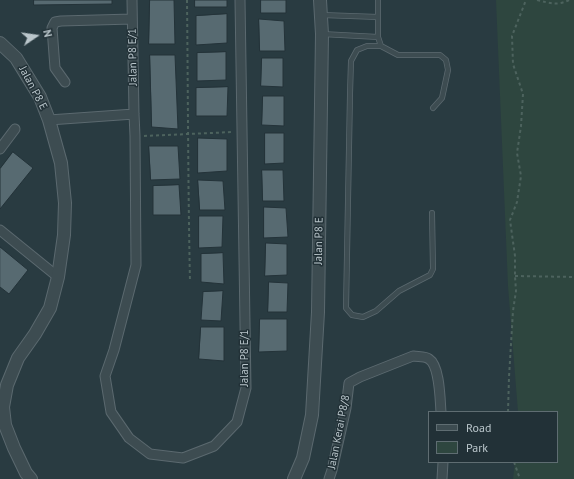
<!DOCTYPE html>
<html>
<head>
<meta charset="utf-8">
<style>
  body { margin:0 }
  #map { position:relative; width:574px; height:479px; overflow:hidden; background:#293b41; font-family:"PT Sans",sans-serif }
  canvas { display:block }
  .legend { position:absolute; left:428px; top:411px; width:130px; height:52px; box-sizing:border-box; background:#223137; border:1px solid #5f6d72; margin:0; padding:5px 7px; list-style:none; font-size:12px; color:#bac6cb }
  .legend li { display:flex; align-items:center; gap:8px; height:20px }
  .legend b { width:20px; border:1px solid #5f6d72 }
  .north { position:absolute; left:16px; top:16px; width:40px; height:40px; -webkit-text-stroke:3px #223137; paint-order:stroke; rotate:77deg; font-size:11px; font-weight:700; line-height:16px; text-align:center; color:#bac6cb }
  .north::after { content:''; display:block; margin:auto; width:14px; height:18px; background:#bac6cb; clip-path:polygon(50% 0,100% 100%,50% 72%,0 100%) }
</style>
</head>
<body>
<div id="map">
<canvas width="574" height="479"></canvas>
<ul class="legend">
<li><b style="height:5px;background:#3d4c51"></b>Road</li>
<li><b style="height:11px;background:#2e463f"></b>Park</li>
</ul>
<div class="north">N</div>
</div>
<script>
const g = document.querySelector('canvas').getContext('2d');
g.lineJoin = 'round';
function paint(path, color) { g.fillStyle = color; g.fill(path, 'evenodd'); }
function trace(path, color, width, dash) { g.strokeStyle = color; g.lineWidth = width; g.lineCap = dash ? 'butt' : 'round'; g.setLineDash(dash || []); g.stroke(path); }
function label(font, color, halo, rows, align = 'center') {
  g.font = font + ' "PT Sans",sans-serif'; g.lineWidth = 3; g.setLineDash([]); g.textBaseline = 'middle'; g.strokeStyle = halo; g.fillStyle = color; for (const [text, x, y, turn = 0] of rows) {
    g.save(); g.translate(x, y); g.rotate((+turn || 0) * Math.PI / 180); g.textAlign = isNaN(turn) ? turn : align; if (halo) g.strokeText(text, 0, 0); g.fillText(text, 0, 0); g.restore();
  }
}
paint(new Path2D(`
  M496,0H574V479H513L515,462H557V412H518L508,286Z`), '#2e463f');
const building = new Path2D(`
  M34,0H112V4L34,5Z
  M150,0H174L175,44H149Z
  M195,0H227V7H195Z
  M261,0H286V13H261Z
  M227,14V43L196,45V16Z
  M259,19L284,21L285,51H260Z
  M226,52V80L197,81V53Z
  M150,55H175L178,129L152,127Z
  M262,58H283V87L261,86Z
  M228,87L227,116H196V88Z
  M263,96H284V126L262,125Z
  M265,133H284V163L265,164Z
  M198,138L227,139V171L198,173Z
  M149,146H178L180,179L151,180Z
  M13,152L33,168L0,209V169Z
  M262,170H283L284,201H263Z
  M198,180L223,181L225,210H200Z
  M179,185L181,215H153V186Z
  M264,207L286,208L288,237L264,238Z
  M199,216H223L222,247L199,248Z
  M266,243L287,244V275L265,276Z
  M0,247L28,270L9,294L0,287Z
  M223,253L224,284L201,282V254Z
  M269,282L288,283L287,312H268Z
  M223,291L221,321L201,320L203,292Z
  M260,319H287V351L259,352Z
  M201,327H224V361L199,359Z`);
paint(building, '#576a71');
trace(building, '#243339', 1);
const service = new Path2D(`
  M378,0V37L381,46L398,55H440L446,60L448,70L442,98L433,108
  M322,15L378,17
  M322,34L378,37
  M381,46H367L357,50L351,61L350,94L346,308L352,315L363,317L376,311L399,291L430,275L433,269L432,213`);
const minor = new Path2D(`
  M132,0L134,114L135,136L136,265L114,350L105,376L111,412L129,438L150,454L183,458L214,446L237,422L246,388L240,0
  M65,82L55,68L52,28L55,22L61,21L132,19
  M49,120L134,114
  M0,149L15,129
  M0,230L58,277
  M329,479L332,470L346,408L349,383L360,377L413,356C418,357 425,356 429,359C440,366 440,400 441,412
  M442,479L443,462`);
const tertiary = new Path2D(`
  M0,43L16,58L40,97L49,120L61,163L65,203L64,235L58,277L50,308L35,334L18,358L7,385L3,407L5,425L14,448L26,473L31,479
  M294,479L303,458L312,415L318,312L322,34L320,0`);
trace(service, '#5b696f', 6);
trace(minor, '#5b696f', 11);
trace(tertiary, '#5b696f', 14);
trace(new Path2D(`
  M187,0C188,94 188,188 190,282
  M537,0C550,3 557,6 569,0
  M144,136L233,132
  M515,276L574,277
  M508,412L509,377L513,311L516,291L515,276V256L510,220L517,202L521,176L517,153L521,126L523,94L513,64L512,36L526,0
  M514,462L520,479`), '#4d635e', 2, [3, 3]);
trace(service, '#3d4c51', 4.5);
trace(minor, '#3d4c51', 9);
trace(tertiary, '#3d4c51', 12);
label('11px', '#bac6cb', '#223137', [
  ["Jalan P8 E/1",133,57,-91],
  ["Jalan P8 E",33,88,62],
  ["Jalan P8 E",319,241,-89],
  ["Jalan P8 E/1",245,358,-90],
  ["Jalan Kerai P8/8",339,432,-79]
]);
</script>
</body>
</html>
